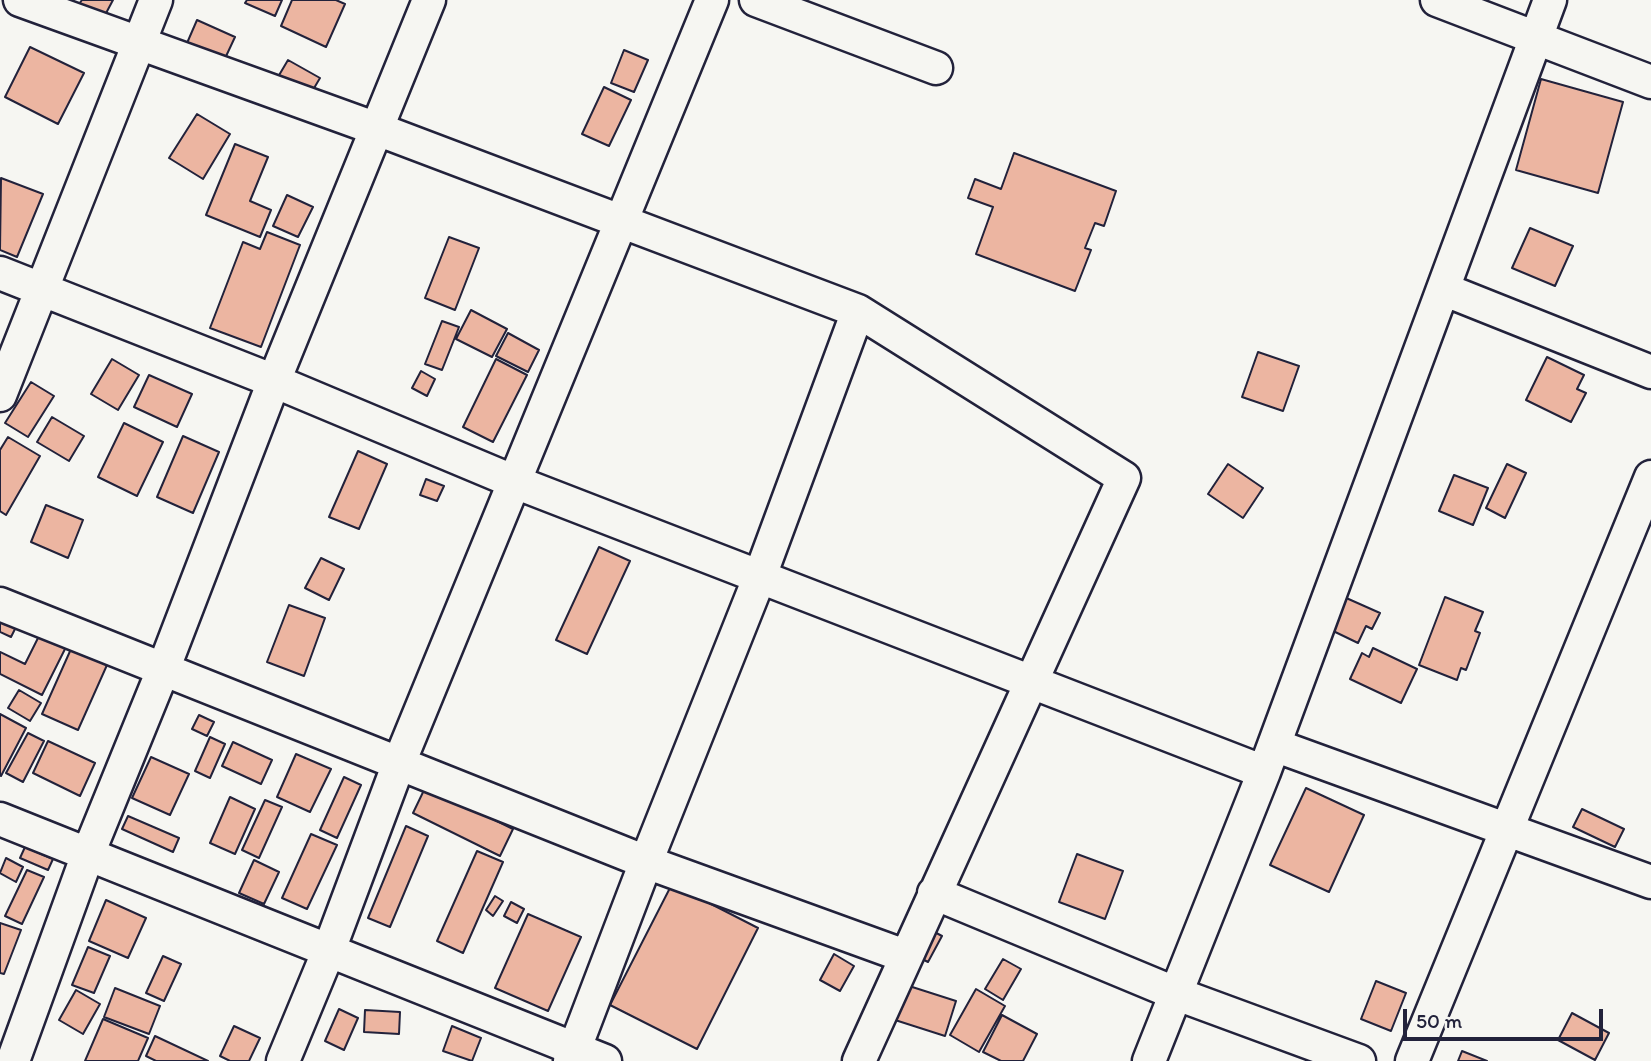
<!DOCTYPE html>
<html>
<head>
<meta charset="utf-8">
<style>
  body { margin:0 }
  #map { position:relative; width:1651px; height:1061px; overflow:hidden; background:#f6f6f2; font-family:Itim,sans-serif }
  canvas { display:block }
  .scale { position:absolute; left:1403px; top:1009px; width:200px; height:32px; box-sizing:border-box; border:4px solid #22223b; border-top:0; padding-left:9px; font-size:21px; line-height:24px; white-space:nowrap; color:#22223b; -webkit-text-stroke:5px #f6f6f2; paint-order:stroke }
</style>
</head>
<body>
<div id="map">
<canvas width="1651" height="1061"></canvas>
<div class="scale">50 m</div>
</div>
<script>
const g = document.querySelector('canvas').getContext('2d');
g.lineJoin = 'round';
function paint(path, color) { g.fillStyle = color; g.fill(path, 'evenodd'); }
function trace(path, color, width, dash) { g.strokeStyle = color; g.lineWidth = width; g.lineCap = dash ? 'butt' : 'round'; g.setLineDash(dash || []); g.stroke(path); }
const building = new Path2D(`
  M82,0H113L104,17L79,4Z
  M247,0H282L275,16L245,3Z
  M292,0H336L345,4L326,47L281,26Z
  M197,20L235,37L221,67L184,50Z
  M30,47L84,73L58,124L5,97Z
  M624,50L648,60L634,92L611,83Z
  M288,60L320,78L307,100L275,82Z
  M1541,79L1623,102L1598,193L1516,170Z
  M604,87L631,100L609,146L582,134Z
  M197,114L230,134L203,179L169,158Z
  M235,144L268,157L250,201L271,210L260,237L206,215Z
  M1014,153L1116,191L1104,226L1095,223L1085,248L1091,250L1075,291L976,254L993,207L968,198L975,179L1001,189Z
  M1,178L43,194L17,257L0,250Z
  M287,195L313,207L298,237L273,226Z
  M1530,228L1573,246L1555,286L1512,268Z
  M267,232L300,245L261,347L210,328L243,242L260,249Z
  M449,237L479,248L455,310L425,298Z
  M471,310L507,329L492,357L456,339Z
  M442,321L459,327L442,370L425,364Z
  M508,333L539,350L528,372L496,356Z
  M1258,352L1299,366L1283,411L1242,397Z
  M1547,357L1584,375L1577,389L1586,393L1571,422L1526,400Z
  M112,359L139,375L118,410L91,394Z
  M496,359L527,375L493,442L463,427Z
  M421,371L435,379L427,396L412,388Z
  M149,375L192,394L177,427L134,407Z
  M31,382L54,396L28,437L5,423Z
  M52,417L84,436L69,461L37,442Z
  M124,423L163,442L137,496L98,477Z
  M183,436L219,452L193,513L157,497Z
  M8,437L40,456L6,515L0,511V450Z
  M358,451L387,464L359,529L329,517Z
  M1228,464L1263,488L1243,518L1208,494Z
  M1507,464L1526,473L1505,518L1486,508Z
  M1454,475L1488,488L1473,525L1439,511Z
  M426,479L444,486L437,501L420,495Z
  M46,505L83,520L68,558L31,542Z
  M599,547L630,561L587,654L556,640Z
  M321,558L344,569L329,600L305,588Z
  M1344,597L1380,613L1372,629L1366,626L1358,643L1329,629Z
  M1445,597L1483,612L1475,631L1480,633L1466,670L1461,668L1457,680L1419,665Z
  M289,605L325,618L304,676L267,662Z
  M21,617L11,637L0,632V620Z
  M41,632L67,645L42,695L0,674V652L25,664Z
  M1373,648L1417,669L1401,703L1350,679L1362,653L1369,657Z
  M71,649L107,665L78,730L42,714Z
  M19,690L41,703L30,721L8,708Z
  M0,714L26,728L1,776L0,775Z
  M199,715L214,722L207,736L192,729Z
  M28,733L44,741L23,782L6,773Z
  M210,737L225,744L210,778L195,771Z
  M48,741L95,763L80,796L33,773Z
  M233,742L272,760L261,784L222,766Z
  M296,754L331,769L310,812L277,797Z
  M151,757L189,774L170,815L132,798Z
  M344,777L361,785L337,838L320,830Z
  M426,786L513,829L500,856L413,813Z
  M1306,788L1364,815L1329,892L1270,865Z
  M230,797L255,809L235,854L210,843Z
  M265,800L282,807L259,858L242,850Z
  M1582,809L1624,829L1615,847L1573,827Z
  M128,816L179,838L173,852L122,829Z
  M406,826L428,836L390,927L368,918Z
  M311,834L337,845L307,909L282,898Z
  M25,847L53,859L48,870L20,858Z
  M477,851L503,862L463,953L437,941Z
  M1077,854L1123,871L1105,919L1059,902Z
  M6,858L23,867L16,882L0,873Z
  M254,860L279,872L264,904L239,893Z
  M27,870L44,877L22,924L5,916Z
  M672,884L758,928L697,1049L610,1005Z
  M495,896L503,901L493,916L486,910Z
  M106,900L146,918L128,958L89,941Z
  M511,902L524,909L517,923L504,916Z
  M528,914L581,937L548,1011L495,988Z
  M0,923L21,930L4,974L0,973Z
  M927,928L942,936L928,962L914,955Z
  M88,947L110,956L94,993L72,985Z
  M834,954L854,966L840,991L820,980Z
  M163,956L181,964L164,1001L146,993Z
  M1003,959L1021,969L1003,1000L985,989Z
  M1376,981L1406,993L1391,1031L1361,1019Z
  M906,985L956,1001L945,1036L895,1020Z
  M115,988L160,1006L149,1034L104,1017Z
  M976,989L1005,1006L979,1052L950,1035Z
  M76,990L100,1004L83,1034L59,1020Z
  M339,1009L358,1018L344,1050L325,1041Z
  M365,1010L400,1012L399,1034L364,1032Z
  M1572,1013L1609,1033L1595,1060L1558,1040Z
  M1002,1015L1037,1034L1023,1061H1001L983,1052Z
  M103,1019L148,1038L138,1061H85Z
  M234,1026L260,1038L249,1061H230L220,1056Z
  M452,1026L481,1038L472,1061L443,1051Z
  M155,1036L208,1061H156L146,1056Z
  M1462,1051L1487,1061H1458Z`);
paint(building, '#ecb5a1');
trace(building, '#22223b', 2);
const street = new Path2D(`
  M20,0L377,129L858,311L1124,478L859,1061
  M756,0L936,68
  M1437,0L1651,82
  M0,273L274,381L515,482L1264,772
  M1443,289L1651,372
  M0,395L156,0
  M0,604L646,862L905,956
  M1274,745L1651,882
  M0,819L605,1061
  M934,893L1177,994L1359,1061
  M13,1061L88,854L163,670L274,381L429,0
  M283,1061L329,950L399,763L712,0
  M570,1061L646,862L760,576L858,311
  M1149,1061L1264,772L1550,0
  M1412,1061L1651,477`);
trace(street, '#22223b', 37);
trace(street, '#f6f6f2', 32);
</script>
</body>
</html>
